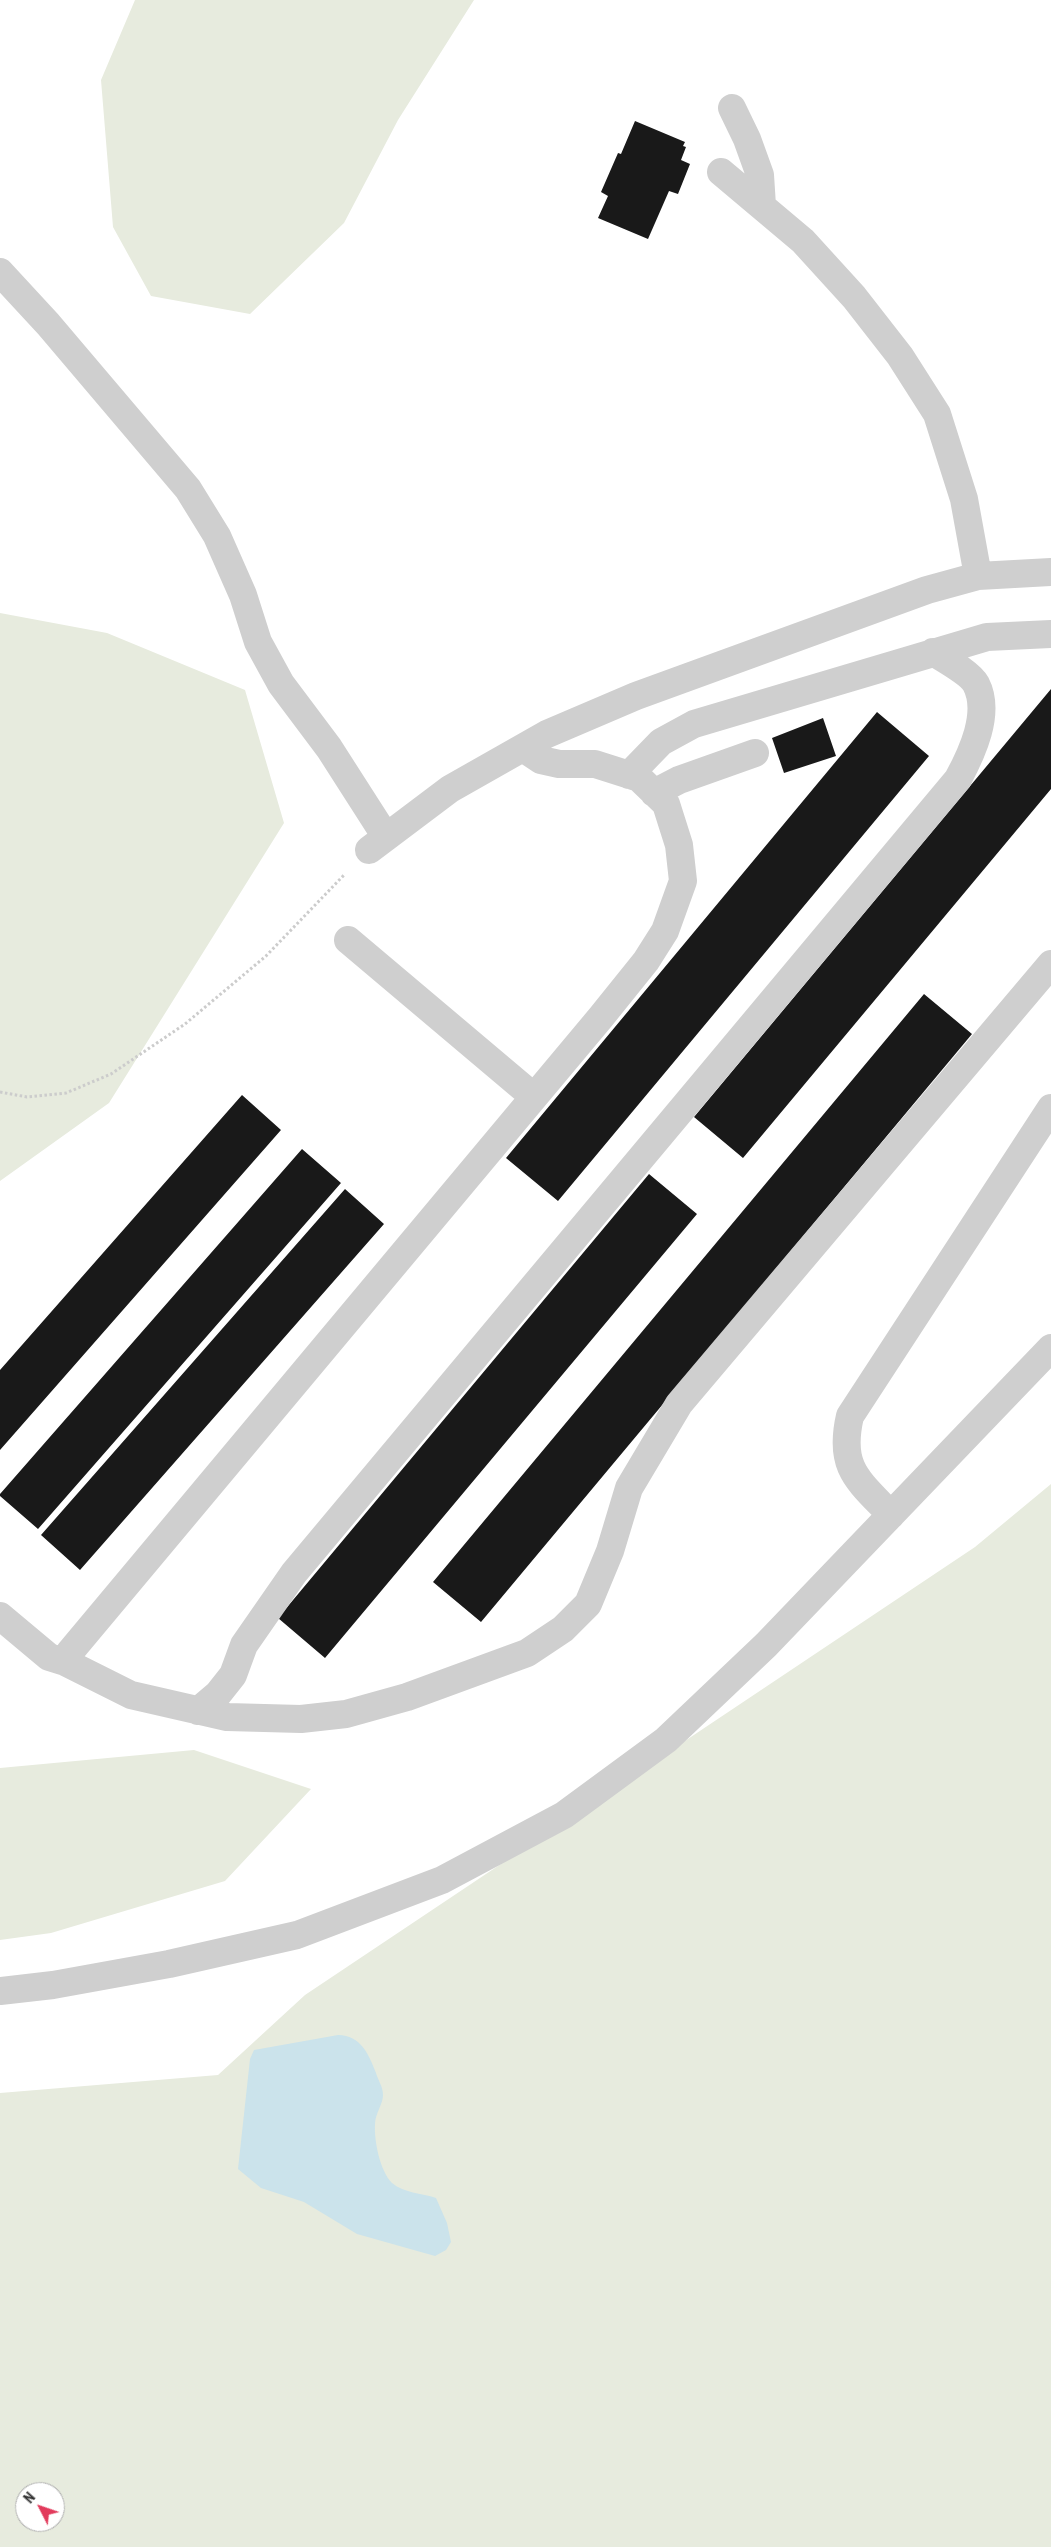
<!DOCTYPE html>
<html>
<head>
<meta charset="utf-8">
<style>
  body { margin:0 }
  #map { position:relative; width:1051px; height:2547px; overflow:hidden; background:#fff; font-family:"Roboto Condensed",sans-serif }
  canvas { display:block }
  .north { position:absolute; left:15px; top:2482px; width:50px; height:50px; box-sizing:border-box; background:#fff; border:1px solid #adadad; border-radius:50%; rotate:311deg; font-size:14px; font-weight:700; line-height:20px; text-align:center; color:#323232 }
  .north::after { content:''; display:block; margin:auto; width:18px; height:22px; background:#e23b5c; clip-path:polygon(50% 0,100% 100%,50% 72%,0 100%) }
</style>
</head>
<body>
<div id="map">
<canvas width="1051" height="2547"></canvas>
<div class="north">N</div>
</div>
<script>
const g = document.querySelector('canvas').getContext('2d');
g.lineJoin = 'round';
function paint(path, color) { g.fillStyle = color; g.fill(path, 'evenodd'); }
function trace(path, color, width, dash) { g.strokeStyle = color; g.lineWidth = width; g.lineCap = dash ? 'butt' : 'round'; g.setLineDash(dash || []); g.stroke(path); }
paint(new Path2D(`
  M135,0H474L398,120L344,223L250,314L151,296L113,227L101,80Z
  M0,613L107,633L245,690L284,823L109,1103L0,1181Z
  M1051,1484V2547H0V2093L218,2075L305,1995L975,1547ZM25,2492H55V2522H25Z
  M194,1750L311,1789L225,1881L51,1933L0,1940V1768Z`), '#e7ebde');
paint(new Path2D(`
  M338,2035C361,2035 369,2055 376,2073C378,2080 383,2087 383,2095C383,2104 375,2114 375,2124C374,2141 380,2171 392,2183C403,2193 422,2193 436,2198L447,2223L451,2242L446,2250L435,2256L357,2234L304,2202L261,2188L238,2169L250,2059L254,2050Z`), '#cbe3eb');
paint(new Path2D(`
  M635,121L685,142L683,146L686,147L681,160L690,164L678,194L669,191L648,239L598,218L608,196L601,192L618,153L621,154Z
  M1051,689V789L743,1158L694,1117Z
  M877,712L929,756L558,1201L506,1158Z
  M823,718L836,756L784,773L772,738Z
  M924,994L972,1034L481,1622L433,1582Z
  M242,1095L281,1130L0,1450V1370Z
  M302,1149L341,1183L38,1529L0,1496V1494Z
  M649,1174L697,1214L325,1658L278,1618Z
  M345,1189L384,1224L80,1570L41,1535Z`), '#191919');
trace(new Path2D(`
  M0,1092L27,1097L66,1093L111,1074L185,1024L266,956L344,875`), '#ccc', 3, [2.5, 2.5]);
trace(new Path2D(`
  M732,108L747,139L760,175L762,206
  M721,172L803,241L854,297L900,356L937,414L964,499L978,576
  M0,272L48,324L188,489L217,536L243,595L258,642L281,684L329,748L386,837
  M629,775L661,742L694,724L987,637L1051,634
  M654,793L679,780L755,753
  M369,850L450,789L547,734L636,696L927,590L978,576L1051,572
  M348,940L534,1097
  M891,1515C858,1480 838,1468 850,1416L1051,1108
  M0,1616L49,1657L65,1662L131,1695L227,1717L301,1719L346,1714L407,1697L527,1653L563,1629L588,1604L610,1551L629,1488L679,1404L1051,964
  M65,1662L70,1652L601,1017L646,961L665,931L683,881L679,845L666,804L639,778L595,764H559L541,760L523,748
  M198,1711L218,1694L233,1675L244,1645L294,1573L958,779C972,753 991,713 976,684C970,673 944,659 933,652
  M0,1991L53,1985L169,1964L297,1935L442,1880L564,1815L666,1740L766,1645L1051,1348`), '#cfcfcf', 28);
</script>
</body>
</html>
